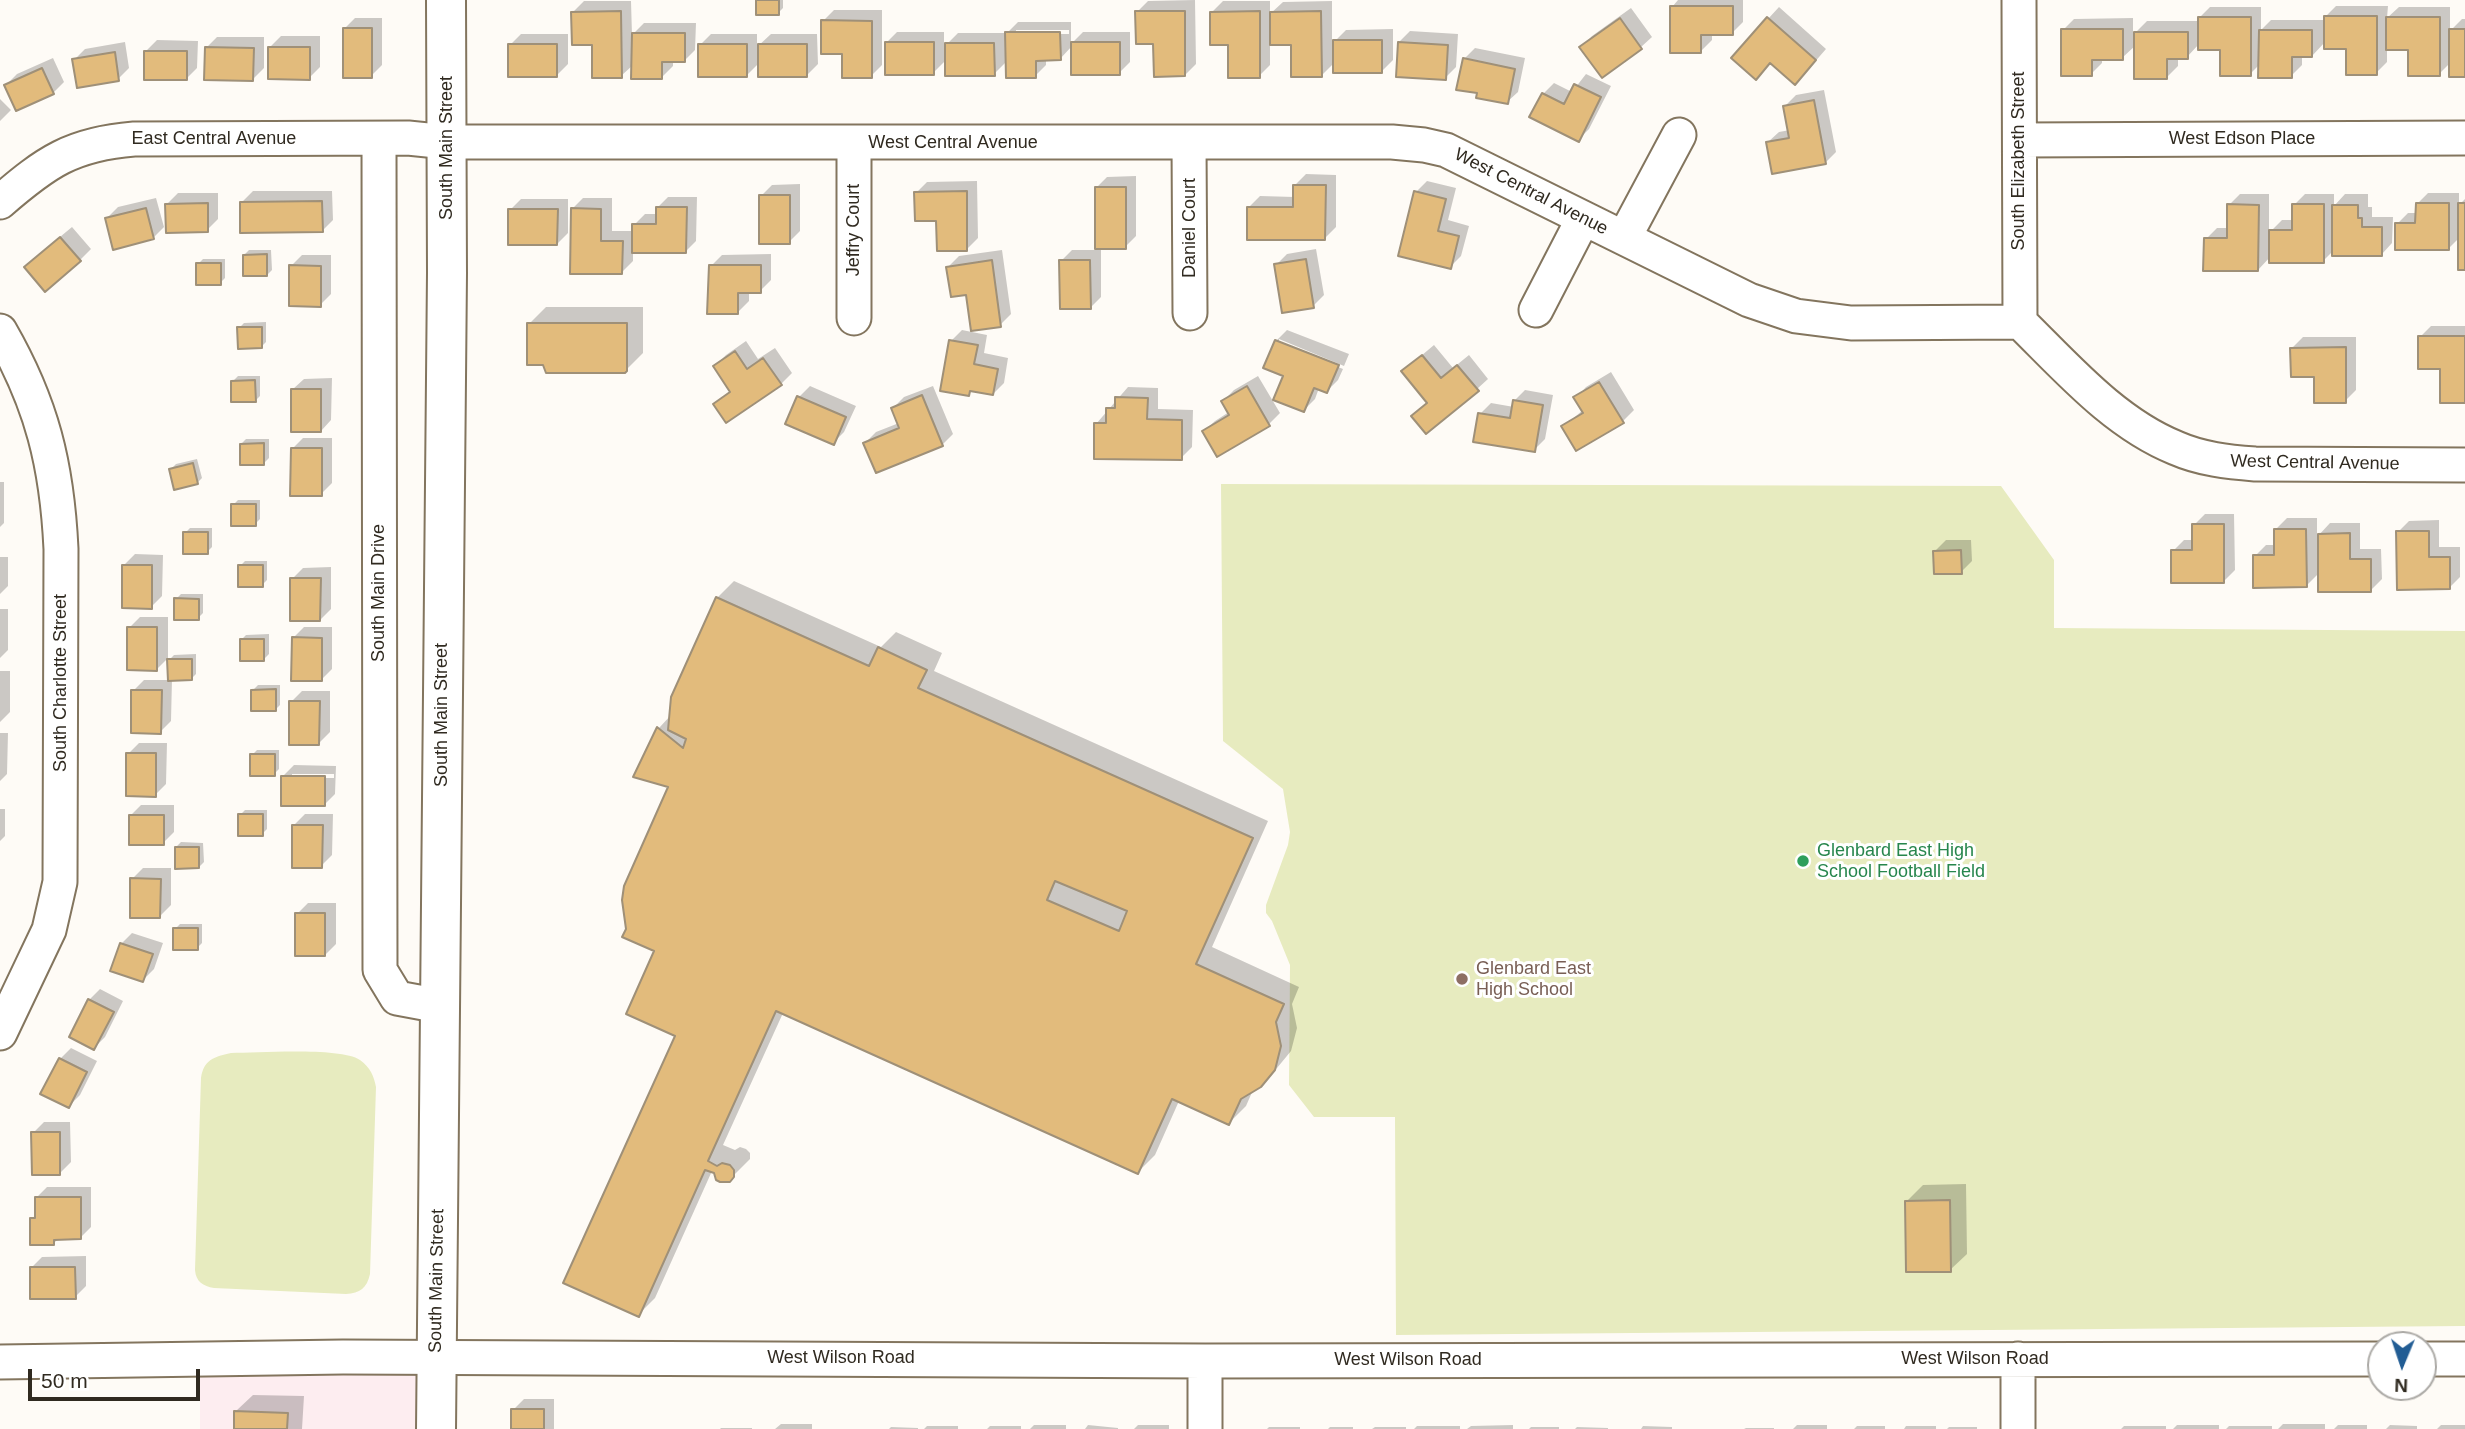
<!DOCTYPE html>
<html>
<head>
<meta charset="utf-8">
<style>
  body { margin:0 }
  #map { position:relative; width:2465px; height:1429px; overflow:hidden; background:#fefbf6; font-family:Helvetica,sans-serif }
  canvas { display:block }
  .north { position:absolute; left:2367px; top:1331px; width:70px; height:70px; box-sizing:border-box; background:#fff; border:2px solid #acaaa6; border-radius:50%; rotate:182deg; font-size:19px; font-weight:700; line-height:28px; text-align:center; color:#302a20 }
  .north::after { content:''; display:block; margin:auto; width:24px; height:32px; background:#225d94; clip-path:polygon(50% 0,100% 100%,50% 72%,0 100%) }
  .scale { position:absolute; left:28px; top:1369px; width:172px; height:32px; box-sizing:border-box; border:4px solid #302a20; border-top:0; padding-left:9px; font-size:21px; line-height:24px; white-space:nowrap; color:#302a20; -webkit-text-stroke:5px #fff; paint-order:stroke }
</style>
</head>
<body>
<div id="map">
<canvas width="2465" height="1429"></canvas>
<div class="north">N</div>
<div class="scale">50 m</div>
</div>
<script>
const g = document.querySelector('canvas').getContext('2d');
g.lineJoin = 'round';
function paint(path, color) { g.fillStyle = color; g.fill(path, 'evenodd'); }
function trace(path, color, width, dash) { g.strokeStyle = color; g.lineWidth = width; g.lineCap = dash ? 'butt' : 'round'; g.setLineDash(dash || []); g.stroke(path); }
function label(font, color, halo, rows, align = 'center') {
  g.font = font + ' Helvetica,sans-serif'; g.lineWidth = 6; g.setLineDash([]); g.textBaseline = 'middle'; g.strokeStyle = halo; g.fillStyle = color; for (const [text, x, y, turn = 0] of rows) {
    g.save(); g.translate(x, y); g.rotate((+turn || 0) * Math.PI / 180); g.textAlign = isNaN(turn) ? turn : align; if (halo) g.strokeText(text, 0, 0); g.fillText(text, 0, 0); g.restore();
  }
}
paint(new Path2D(`
  M431,1366V1429H200V1367Z`), '#fdedf0');
paint(new Path2D(`
  M1221,484L2001,486L2054,560V628L2465,631V1326L1396,1335L1395,1117H1314L1289,1085L1290,965L1272,921L1266,913V905L1288,845L1290,832L1283,789L1223,741Z
  M231,1053C258,1053 340,1047 360,1060C370,1067 374,1076 376,1087L370,1274C367,1288 360,1293 346,1294L214,1288C203,1286 196,1282 195,1270L201,1078C204,1060 213,1057 231,1053Z`), '#e7ebbf');
paint(new Path2D(`
  M758,0H783V8L778,13Z
  M1195,0L1196,64L1185,75L1155,42L1137,12L1148,1Z
  M1678,0H1743V22L1732,33H1712V40L1701,51L1672,7Z
  M584,1H631L632,35L644,23H696L695,50L684,61H673V66L662,77L633,65L621,76L593,43L573,12Z
  M1223,1H1270V14L1283,2L1332,1V44L1346,30L1393,29V60L1382,71L1335,62L1321,76L1293,43H1270V65L1259,76L1230,43L1212,12Z
  M2336,6H2388L2387,18L2399,7H2450V31L2462,19H2465V75L2451,62L2439,74L2410,48H2387V62L2376,73L2347,48L2325,42L2312,56H2302V65L2291,76L2260,64L2250,74L2221,49L2199,44L2187,57H2178V66L2167,77L2136,45L2122,58H2102V63L2091,74L2063,30L2074,19L2133,18V35L2147,21H2199V18L2210,7H2261V30L2271,20H2325V17Z
  M1779,7L1826,49L1806,72L1771,62L1733,57Z
  M1631,8L1652,37L1641,47L1602,75L1582,47L1592,36Z
  M834,10H882V65L871,76L844,52L823,21Z
  M355,18H382V65L371,76L344,29Z
  M1018,22H1071V44L1083,32H1130V62L1119,73L1072,46L1060,59H1046V65L1035,76L1007,61L994,74L947,59L933,73L886,43L897,32H944V47L958,33H1007ZM1016,30H1069V34H1016Z
  M1410,31L1458,34L1456,67L1445,78L1399,42Z
  M521,34H568V64L557,75L510,45Z
  M711,34H757V47L771,34H817L818,64L807,75L760,62L747,75L700,45Z
  M281,36H320V67L309,78L270,47Z
  M217,37H264V68L253,79L206,48Z
  M157,40L198,41L197,68L186,79L146,51Z
  M125,42L129,68L118,79L74,60L85,49Z
  M1475,48L1525,58L1518,92L1507,102L1479,92L1464,59Z
  M53,58L64,82L53,93L6,85L17,74Z
  M1586,74L1611,86L1589,129L1578,140L1543,94L1554,83L1572,92Z
  M1824,90L1836,152L1825,163L1768,142L1779,132L1790,130L1785,106L1796,95Z
  M0,99L11,110L0,121Z
  M1306,174L1336,175V227L1325,238L1249,207L1260,196L1295,197V185Z
  M1136,176V236L1125,247H1101V297L1090,308L1061,261L1072,250H1097L1096,188L1107,177Z
  M977,181L978,238L967,249L916,193L927,182Z
  M1427,181L1456,188L1448,220L1469,226L1461,256L1450,267L1416,192Z
  M800,184V231L789,242L761,196L772,185Z
  M253,191H332L333,220L322,231L242,202Z
  M178,193H218V219L207,230L167,204Z
  M2428,193H2459V205L2465,199V268L2460,237L2448,249L2397,224L2408,213H2417V204Z
  M2240,194H2269V233L2282,220H2294V205L2305,194H2334V206L2345,194H2368V207H2372V217H2393L2392,243L2382,254L2334,250L2323,261L2271,256L2258,270L2206,239L2217,228H2229V205Z
  M668,197H697L696,241L685,252L633,251V261L622,272L572,209L583,198H612V231H634V225L645,214H657V208Z
  M156,198L164,227L153,238L107,218L118,207Z
  M521,199H568V233L557,244L510,210Z
  M72,227L91,249L80,260L37,256Z
  M1316,249L1324,295L1313,306L1276,265L1287,254Z
  M249,250H271L272,270L267,275L244,255Z
  M1002,250L1011,314L1000,325L968,293L948,267L959,256Z
  M771,254V280L760,291H749V301L738,312L711,266L722,255Z
  M302,255H331V294L320,305L291,266Z
  M203,259H225V278L220,283L198,264Z
  M546,307H643V353L624,372L529,324Z
  M266,322V342L261,347L239,328L244,323Z
  M2431,326H2465V401L2420,337Z
  M962,330L987,335L984,353L1008,358L1004,383L993,394L973,390L968,394L951,341Z
  M1287,330L1349,354L1344,366L1279,339V343L1343,369L1338,380L1327,391L1319,388L1315,399L1304,410L1285,375L1276,341Z
  M2303,337H2356V390L2345,401L2316,375L2292,348Z
  M746,341L758,359L775,348L792,373L781,384L715,404L731,390L715,366L726,355Z
  M1434,345L1453,368L1469,355L1488,379L1477,389L1413,416L1428,402L1415,361Z
  M1611,372L1634,410L1623,421L1563,427L1583,410L1576,398L1586,387Z
  M238,376H260V396L255,401L233,381Z
  M1258,376L1280,413L1269,424L1217,454L1204,431L1215,421L1229,412L1223,401L1234,390Z
  M332,378L331,420L321,431L293,389L304,379Z
  M810,386L856,406L844,432L833,443L799,397Z
  M933,386L953,434L942,445L865,443L876,432L899,423L893,408L904,397Z
  M1128,387L1158,388V409L1193,410L1192,447L1181,458L1096,424Z
  M1525,390L1553,395L1545,439L1534,450L1480,414L1491,403L1514,407V401Z
  M303,438H332V483L321,494L292,449Z
  M246,439H269V458L264,463L241,444Z
  M197,459L202,478L197,483L171,469L176,464Z
  M0,482H4V523L0,527Z
  M238,500H260V519L255,524L233,505Z
  M2205,514H2234L2235,570L2224,581L2173,551L2184,540H2194V525Z
  M2287,518H2317V537L2330,523H2360V549H2381L2382,579L2371,590L2320,572L2306,586L2255,556L2266,545H2276V529Z
  M2439,520V547H2460V577L2449,588L2398,532L2409,521Z
  M190,528H212V547L207,552L185,533Z
  M1946,540H1971L1972,561L1961,572L1935,551Z
  M135,554L163,555L162,596L151,607L124,565Z
  M0,557H8V586L0,594Z
  M245,561H267V580L262,585L240,566Z
  M331,567V609L320,620L292,579L303,568Z
  M734,581L881,647L896,632L942,653L934,671L1268,821L1212,947L1299,987L1292,1004L1297,1028L1291,1051L1277,1068L1253,1090L1246,1106L1229,1123L1179,1101L1155,1155L1138,1172L783,1013L723,1145L735,1150L740,1147L746,1149L750,1153V1159L729,1180L712,1171L655,1298L638,1315L677,1035L657,950L671,785L636,776L659,728L671,715L717,598Z
  M181,594H203V613L198,618L176,599Z
  M0,609H8V650L0,658Z
  M140,617H168V658L157,669L129,628Z
  M304,627H332V669L321,680L293,638Z
  M269,634V654L264,659L241,640L246,635Z
  M196,654V674L191,679H172L171,721L160,732L133,691L144,680H169V660L174,655Z
  M0,671H10V712L0,722Z
  M258,685H280V705L275,710L253,690Z
  M302,691H330V732L319,743L291,702Z
  M0,733H8L7,774L0,781Z
  M139,743H167L166,784L155,795L128,754Z
  M257,750H279V769L274,774L252,755Z
  M294,765L336,766L335,794L324,805L283,776ZM292,774H334V778H292Z
  M141,805H174V832L163,843L130,816Z
  M0,809H5V836L0,841Z
  M245,810H267V829L262,834L240,815Z
  M305,814H333L332,855L321,866L294,825Z
  M181,842L203,843L204,862L199,867L176,847Z
  M143,868H171V905L160,916L132,879Z
  M308,903H336V944L325,955L297,914Z
  M180,924H202V943L197,948L175,929Z
  M132,933L163,943L154,969L143,980L121,944Z
  M100,989L123,1001L105,1037L94,1048L89,1000Z
  M71,1048L97,1061L80,1095L69,1106L43,1093L60,1059Z
  M44,1122H70L71,1162L60,1173L33,1133Z
  M1966,1184L1967,1254L1950,1270L1907,1201L1923,1185Z
  M47,1187H91V1227L80,1238H59L53,1244L32,1219L36,1214V1198Z
  M86,1256V1286L75,1297L31,1268L42,1257Z
  M253,1395L304,1396L302,1429H235L236,1411Z
  M524,1399H554V1429H513V1410Z
  M781,1424H812V1429H775Z
  M2283,1424H2325V1429H2278Z
  M1034,1425H1066V1429H1030Z
  M1088,1425L1118,1428V1429H1085Z
  M1138,1425H1169V1429H1134Z
  M1513,1425V1429H1467L1471,1426Z
  M1797,1425H1827V1429H1793Z
  M2177,1425H2219V1429H2173Z
  M2338,1425H2367V1429H2334Z
  M2390,1425L2417,1426V1429H2386Z
  M2441,1425H2465V1429H2437Z
  M927,1426H958V1429H924Z
  M990,1426H1021V1429H987Z
  M1417,1426H1460V1429H1414Z
  M1643,1426L1672,1427V1429H1641Z
  M1857,1426H1885V1429H1854Z
  M1906,1426H1936V1429H1904Z
  M2124,1426H2166V1429H2121Z
  M2229,1426H2272V1429H2226Z
  M891,1427L918,1428V1429H889Z
  M1269,1427H1300V1429H1267Z
  M1330,1427H1353V1429H1328Z
  M1375,1427H1406V1429H1372Z
  M1531,1427H1559V1429H1529Z
  M1577,1427L1608,1428V1429H1575Z
  M1949,1427H1977V1429H1947Z
  M721,1428H752V1429H720Z
  M1746,1428H1774V1429H1744Z`), '#0003');
const building = new Path2D(`
  M756,0H779V15H756Z
  M1670,6H1733V35H1701V53H1670Z
  M621,11L622,78H592V45H572L571,12Z
  M1135,11H1185V76L1154,77L1153,44H1136Z
  M1260,11V78H1228V45H1210V12Z
  M1321,11L1322,77H1291V45H1270V12Z
  M2324,16H2377V75H2346V49H2324Z
  M1767,17L1816,60L1795,85L1770,63L1756,80L1731,58Z
  M2198,17H2251V76H2220V50H2198Z
  M2386,17H2440V76H2408V50H2386Z
  M1620,18L1642,49L1602,78L1579,47Z
  M821,20L872,21V78H842V54H821Z
  M343,28H372V78H343Z
  M2061,29H2123V60H2092V76H2061Z
  M2449,29H2465V77H2449Z
  M2259,30H2312V57H2292V78H2258Z
  M1005,32H1060L1061,60L1036,61V78H1006Z
  M2134,32H2188V59H2167V79H2134Z
  M632,33H685V62H662V79H631Z
  M1333,40H1382V73H1333Z
  M885,42H934V75H885Z
  M1071,42H1120V75H1071Z
  M1398,42L1448,45L1446,80L1396,77Z
  M945,43H994L995,76H945Z
  M508,44H557V77H508Z
  M698,44H747V77H698Z
  M758,44H807V77H758Z
  M205,47L254,48L253,81L204,80Z
  M268,47H310V80L268,79Z
  M144,51H187V80H144Z
  M115,52L119,81L77,88L72,59Z
  M1463,58L1515,69L1508,104L1476,98L1477,93L1456,90Z
  M42,68L54,94L16,111L4,85Z
  M1574,84L1601,97L1579,142L1529,117L1542,93L1564,104Z
  M1814,100L1826,164L1772,174L1766,142L1789,138L1783,106Z
  M1293,185H1326L1325,240H1247V207H1293Z
  M1095,187H1126V249H1095Z
  M967,191V251H937L936,221H915L914,192Z
  M1414,191L1446,199L1438,231L1459,236L1451,269L1398,256Z
  M759,195H790V244H759Z
  M322,201L323,232L240,233V202Z
  M208,203V232L166,233L165,204Z
  M2416,203H2449V250H2395V223H2415Z
  M2458,203H2465V270H2458Z
  M2227,204L2259,205L2258,271H2203L2204,238H2227Z
  M2292,204H2324V263H2269V230H2292Z
  M2332,205H2358V218H2362V227H2382V256H2332Z
  M656,207H687L686,253H632V224H656Z
  M146,208L154,239L113,250L105,218Z
  M571,208L601,209V241H623L622,274H570Z
  M508,209H558L557,245H508Z
  M60,237L81,261L45,292L24,267Z
  M267,254V276H243V255Z
  M1306,259L1314,308L1282,313L1274,264Z
  M992,260L1001,327L971,331L966,295L951,297L946,267Z
  M1059,260H1090L1091,309H1060Z
  M196,263H221V285H196Z
  M289,265L321,266V307L289,306Z
  M709,265H761V293H738V314H707Z
  M527,323H627V371L625,373H546L543,365H527Z
  M237,327H262V348L238,349Z
  M2418,336H2465V403H2440V369H2418Z
  M949,340L978,345L974,364L998,369L993,395L970,391L969,396L940,391Z
  M1275,340L1339,365L1327,393L1314,388L1304,412L1273,400L1283,376L1263,368Z
  M2346,347V403H2314V377H2291L2290,348Z
  M735,351L747,369L763,358L782,385L726,423L713,404L730,392L713,366Z
  M1422,355L1441,378L1457,365L1479,391L1426,434L1411,416L1427,403L1401,371Z
  M255,380L256,402H231V381Z
  M1599,382L1624,423L1576,451L1561,426L1583,413L1573,397Z
  M1247,386L1270,426L1217,457L1202,431L1229,415L1221,401Z
  M291,389H321V432H291Z
  M922,395L943,446L876,473L863,443L899,428L891,408Z
  M797,396L846,417L834,445L785,424Z
  M1115,397L1148,398L1147,419L1182,420V460L1094,459V423H1106V408H1115Z
  M1513,400L1543,405L1535,452L1473,442L1478,413L1510,418Z
  M264,443V465H240V444Z
  M291,448H322V496H290Z
  M193,463L198,484L174,490L169,469Z
  M231,504H256V526H231Z
  M2192,524H2224V583H2171V550H2192Z
  M2274,529H2306L2307,587L2253,588V555H2274Z
  M2396,531H2429V557H2450V589L2397,590Z
  M183,532H208V554H183Z
  M2350,533V559H2371V592H2318V534Z
  M1961,550L1962,574H1934L1933,551Z
  M122,565H152V609L122,608Z
  M238,565H263V587H238Z
  M290,578H321L320,621H290Z
  M716,597L869,666L878,647L927,670L918,688L1253,838L1196,964L1284,1004L1276,1022L1281,1046L1275,1070L1261,1087L1241,1099L1229,1125L1172,1099L1138,1174L776,1011L708,1161L717,1166L722,1163L730,1165L734,1170V1177L730,1182H720L716,1180L714,1173L705,1170L639,1317L563,1283L675,1036L626,1014L654,951L622,937L626,929L622,900L624,886L668,787L633,777L657,727L683,748L686,739L668,730L671,697ZM1055,881L1127,911L1119,931L1047,900Z
  M174,598L199,599V620H174Z
  M127,627H157V671L127,670Z
  M292,637L322,638V681H291Z
  M240,639H264V661H240Z
  M167,659H192V680L168,681Z
  M276,689V711H251V690Z
  M131,690H162L161,734L131,733Z
  M289,701H320L319,745H289Z
  M126,753H156V797L126,796Z
  M250,754H275V776H250Z
  M281,776H325V806H281Z
  M238,814H263V836H238Z
  M129,815H164V845H129Z
  M292,825H323L322,868H292Z
  M175,847H199V868L175,869Z
  M130,878L161,879L160,918H130Z
  M295,913H325V956H295Z
  M173,928H198V950H173Z
  M120,943L153,954L143,982L110,971Z
  M88,999L114,1012L94,1050L69,1037Z
  M59,1058L87,1072L69,1108L40,1094Z
  M31,1132H60V1175H32Z
  M35,1197H81V1239L54,1240V1245H30V1218H35Z
  M1950,1200L1951,1272H1906L1905,1201Z
  M30,1267H75L76,1299H30Z
  M511,1409H544V1429H511Z
  M234,1411L288,1413L287,1429H234Z`);
paint(building, '#e2bb7c');
trace(building, '#9f9078', 2);
const minor = new Path2D(`
  M2019,0L2020,322
  M379,139L380,970L397,998L440,1006
  M2020,140L2465,138
  M854,143V318
  M1189,143L1190,313
  M0,202C46,162 72,144 134,139L408,138L447,142H1392L1424,145L1446,150L1749,300L1796,316L1851,323L2020,322C2066,367 2114,423 2176,448C2201,459 2228,462 2255,464L2465,465
  M1624,238L1679,135
  M1536,310L1583,219
  M0,331C42,404 57,465 61,549L60,882L49,930L0,1033
  M2423,1359H2465
  M0,1362L343,1357L1205,1361L2381,1359
  M1205,1429V1361
  M2018,1429V1359`);
const major = new Path2D(`
  M436,1429L447,273L446,0`);
trace(minor, '#83755e', 37);
trace(major, '#83755e', 42);
trace(minor, '#fff', 33);
trace(major, '#fff', 38);
for (const [x, y, r, color] of [
  [1803,861,7,"#2e9e5b"],
  [1462,979,7,"#8d6e63"]
]) { const dot = new Path2D(); dot.arc(x, y, r, 0, 2 * Math.PI); g.fillStyle = color; g.fill(dot); trace(dot, '#fff', 2.5); }
label('18px', '#302a20', '#fff', [
  ["East Central Avenue",214,139],
  ["West Edson Place",2242,139],
  ["West Central Avenue",953,143],
  ["South Main Street",447,148,-90],
  ["South Elizabeth Street",2019,161,-90],
  ["West Central Avenue",1531,192,27],
  ["Daniel Court",1190,228,-90],
  ["Jeffry Court",854,230,-90],
  ["West Central Avenue",2315,463,1],
  ["South Main Drive",379,593,-90],
  ["South Charlotte Street",61,683,-90],
  ["South Main Street",442,715,-90],
  ["South Main Street",437,1281,-89],
  ["West Wilson Road",841,1358],
  ["West Wilson Road",1975,1359],
  ["West Wilson Road",1408,1360]
]);
label('18px', '#27864d', '#fff', [
  ["Glenbard East High",1817,851],
  ["School Football Field",1817,872]
], 'left');
label('18px', '#785e54', '#fff', [
  ["Glenbard East",1476,969],
  ["High School",1476,990]
], 'left');
</script>
</body>
</html>
